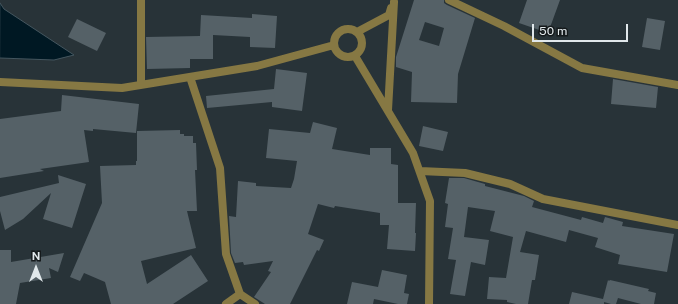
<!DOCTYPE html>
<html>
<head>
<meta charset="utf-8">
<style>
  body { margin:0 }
  #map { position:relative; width:678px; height:304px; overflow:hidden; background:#283338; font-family:"Public Sans",sans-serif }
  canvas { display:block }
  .north { position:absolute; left:16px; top:248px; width:40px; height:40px; -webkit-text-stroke:3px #151a1c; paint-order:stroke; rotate:0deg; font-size:11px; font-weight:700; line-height:16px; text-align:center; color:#e1e8eb }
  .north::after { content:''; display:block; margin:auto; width:14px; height:18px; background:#e1e8eb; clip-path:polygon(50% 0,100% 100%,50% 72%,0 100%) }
  .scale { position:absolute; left:532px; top:24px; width:96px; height:18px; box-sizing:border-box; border:2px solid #e1e8eb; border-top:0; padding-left:5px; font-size:12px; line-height:14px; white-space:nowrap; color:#e1e8eb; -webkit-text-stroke:3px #151a1c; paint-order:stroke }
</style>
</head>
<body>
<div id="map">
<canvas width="678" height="304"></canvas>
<div class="north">N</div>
<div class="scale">50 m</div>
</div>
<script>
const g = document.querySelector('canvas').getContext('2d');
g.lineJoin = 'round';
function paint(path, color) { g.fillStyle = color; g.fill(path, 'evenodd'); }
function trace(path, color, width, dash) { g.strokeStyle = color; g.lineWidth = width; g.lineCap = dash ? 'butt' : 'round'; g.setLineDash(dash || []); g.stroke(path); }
const water = new Path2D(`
  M0,3L4,9L74,55L54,60L0,58Z`);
paint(water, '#001823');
trace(water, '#44565f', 1);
paint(new Path2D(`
  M414,0H444V3L447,5L475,18L458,74L457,103L411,102L412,72L396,67V57ZM425,22L444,28L439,46L419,40Z
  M527,0H560L548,33L519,23Z
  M252,14L277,16L275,48L250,47V37L213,35V59H190V68L147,69L146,37L200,36L201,15L252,18Z
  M647,18L665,21L660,50L642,47Z
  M77,19L106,33L97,51L68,37Z
  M276,69L307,73L302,111L272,107V102L207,108L206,96L274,89Z
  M613,79L658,87L656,108L611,104Z
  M62,95L139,104L136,133L93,129V131L84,130L89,162L40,169L44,171L0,178V119L61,111Z
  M313,122L337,128L332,149L370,155V148H391V164L398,165V203H416L415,233H416L415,251L387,249L389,225H380V213L335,206L334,208L318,204L308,234L324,240L319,251L317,250L290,304H265L254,297L271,272L268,271L273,261L244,265L243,262L235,263L231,253L229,216L236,217L238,181L256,183V186L291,188L294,179L297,161L266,158L269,129L310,133Z
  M423,126L448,132L443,151L419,146Z
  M180,130V134H184V136H193V143H196L197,170H195L197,211H187L196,248L141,261L147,284L191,255L208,281L173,304H111L105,282L84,273L80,281L70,277L102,203L100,166L136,165V161H137V131Z
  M58,175L86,184L72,228L43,219L51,193L23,219L5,230L0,211V197L59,183Z
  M449,178H464L485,184V186L524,196L534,201L532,207L581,220L582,217L603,223L605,217L623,222L622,226L674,234L667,272L618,264L620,255L595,247L598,238L569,230L566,242L526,231L520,252L539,255L535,280H532L528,304H516L507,302V300L487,299L489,277L506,278L513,237L490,231L495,211L468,207L464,237L489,240L485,265L471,262L465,296L450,294L456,260L448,259L453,228L445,227L448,204L445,203Z
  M0,250H11V262L64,253L58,272L49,268L51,278L20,283L16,304H0Z
  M382,270L407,275L404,293L409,294L407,304H398L374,299L373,304H347L352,282L378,287Z
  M608,280L609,281L610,280L649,289L648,291L656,293L654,304H641L618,298L616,304H611L604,302V304H569L572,292L603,299Z`), '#556167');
trace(new Path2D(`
  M449,0L504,26L582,68L678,85
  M334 43a14 14 0 1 1 28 0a14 14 0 1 1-28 0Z
  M357,32L389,15L391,8
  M355,56L413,153L430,201L429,304
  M190,77L220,168L226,254L240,294L255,304
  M0,82L122,88L257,66L334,45
  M141,85V0
  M388,110L394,2
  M420,171L465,173L510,184L543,199L678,225
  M226,304L240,294`), '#867843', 8);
</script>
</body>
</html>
